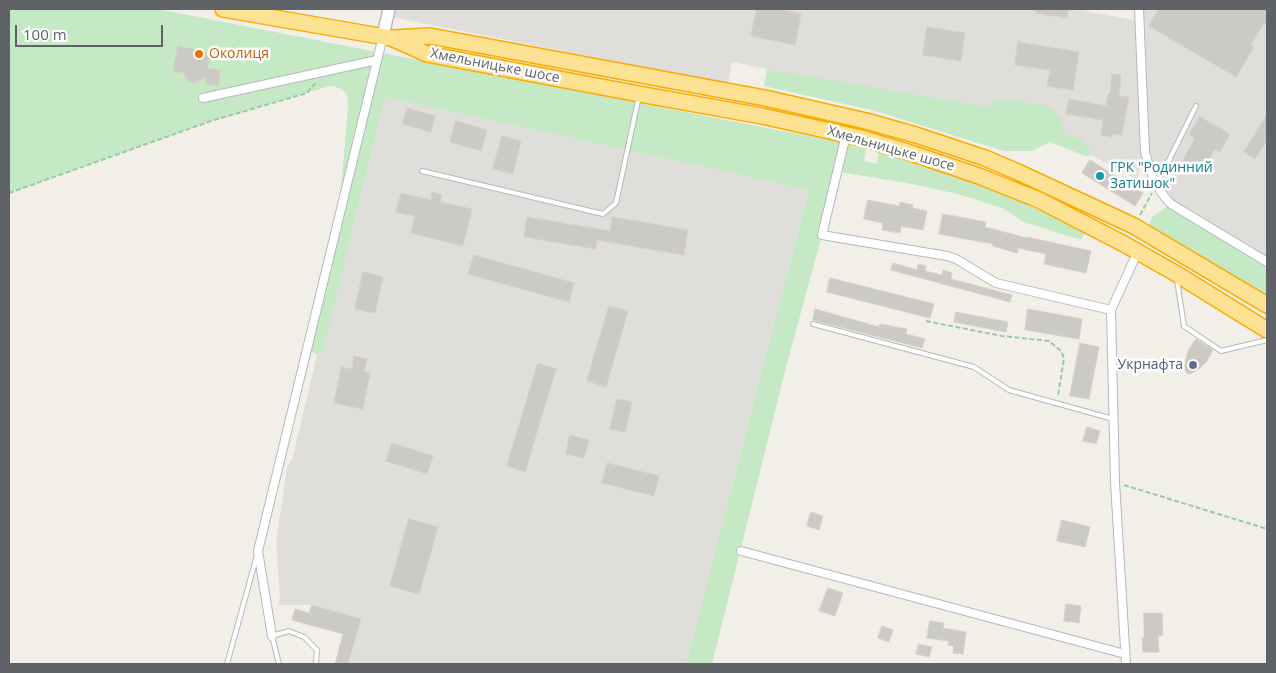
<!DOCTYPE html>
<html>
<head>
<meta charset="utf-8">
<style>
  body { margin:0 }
  #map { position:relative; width:1276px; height:673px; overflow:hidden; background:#f1efe8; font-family:"Open Sans",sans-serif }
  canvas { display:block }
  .frame { position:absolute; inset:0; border:10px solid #5f6368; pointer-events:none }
  .scale { position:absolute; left:15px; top:25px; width:148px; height:22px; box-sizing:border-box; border:2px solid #5f6368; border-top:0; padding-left:6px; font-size:15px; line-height:18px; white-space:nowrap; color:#5f6368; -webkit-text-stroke:4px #fff; paint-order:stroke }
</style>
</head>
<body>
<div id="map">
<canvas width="1276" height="673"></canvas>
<div class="frame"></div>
<div class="scale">100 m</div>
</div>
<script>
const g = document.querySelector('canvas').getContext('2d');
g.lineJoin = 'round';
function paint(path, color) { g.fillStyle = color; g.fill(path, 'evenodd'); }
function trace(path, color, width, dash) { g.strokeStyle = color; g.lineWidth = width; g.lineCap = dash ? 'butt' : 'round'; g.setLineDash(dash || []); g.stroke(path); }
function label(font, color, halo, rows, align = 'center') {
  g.font = font + ' "Open Sans",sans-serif'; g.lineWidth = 5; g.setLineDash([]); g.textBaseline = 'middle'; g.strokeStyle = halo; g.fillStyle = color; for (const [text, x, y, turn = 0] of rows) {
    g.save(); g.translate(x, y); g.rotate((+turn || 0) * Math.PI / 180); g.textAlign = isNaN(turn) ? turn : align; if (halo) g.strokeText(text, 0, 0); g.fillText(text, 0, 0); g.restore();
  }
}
paint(new Path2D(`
  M389,9H1075L1139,21V9H1267V262L1162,195L1145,153L1136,179L1095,157L1052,140L1054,124L732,62L728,84L387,16Z
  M385,97L809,190L686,664H348L361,619L312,605H278L280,595L276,544L287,467L293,457L317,355L323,350Z`), '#e0deda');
paint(new Path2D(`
  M9,9H157L844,143L822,235L785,371L712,664H686L809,190L385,97L323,351L317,355L307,349L338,224L348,108C348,93 346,88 330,86L211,121L9,193Z
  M767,69L986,107L1001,99L1048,106L1061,118L1065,134L1080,139L1091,150L1088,157L1050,142L1031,151H1004L872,110L764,86Z
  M847,143L866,148L864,161L877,164L879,152L905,159L1012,197L1085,233L1081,240L1024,222L1002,208L958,194L907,183L840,172Z
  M1171,204L1267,262V299L1149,226L1152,217Z`), '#c5e8c5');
const building = new Path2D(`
  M757,9H778L801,14L795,45L751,36Z
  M1036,9H1057L1068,10L1067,18L1036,13Z
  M1159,9H1267V25L1264,23L1251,45L1254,47L1236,77L1149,26Z
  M927,27L965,33L961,61L923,55Z
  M1018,42L1079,52L1073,90L1047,86L1050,70L1015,65Z
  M178,46L207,52L206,55L210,56L207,68L220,70L218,86L205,84L206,78L193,83L190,82L186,79L184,73L173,71Z
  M1112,74L1121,75L1119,96L1129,97L1122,135L1113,134L1112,137L1101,135L1103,120L1066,114L1069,99L1106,106L1108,94H1110Z
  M407,108L435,116L431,132L403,124Z
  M1267,115V140L1255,159L1244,152Z
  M1200,117L1230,134L1220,152L1215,149L1201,174L1182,162L1195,138L1189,135Z
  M456,121L487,130L481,151L450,142Z
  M502,136L521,141L513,174L493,169Z
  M1090,160L1143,193L1135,206L1082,173Z
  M432,192L442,195L440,202L472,209L463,246L411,233L415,216L396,212L401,193L431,200Z
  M868,200L899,206L900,202L913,205L912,208L927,211L923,230L901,226L900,233L882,230L883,223L864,219Z
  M943,214L986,222L985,227L1027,238V237L1091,251L1086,273L1044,264L1046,254L1018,248L1017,253L993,246V244L939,234Z
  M527,217L610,231L612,217L688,230L684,255L597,240L596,249L524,237Z
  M474,255L574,283L569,302L468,274Z
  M893,263L917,270L918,264L926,266L925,271L942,275L943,270L952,273L951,279L1012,295L1010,302L891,270Z
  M363,272L383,277L375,313L355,309Z
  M830,278L934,304L930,318L827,292Z
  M609,306L628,311L606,387L587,381Z
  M815,309L879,327L880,324L907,329L906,334L925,339L922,348L813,320Z
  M1028,309L1082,319L1079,339L1025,330Z
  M956,312L1008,322L1006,332L954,322Z
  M1196,339L1213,350L1207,361L1200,368L1190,374L1187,373L1184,368L1188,351Z
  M1080,343L1099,347L1089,399L1070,396Z
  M354,356L367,359L364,372L370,373L363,409L334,403L341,367L352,369Z
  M538,363L556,369L525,472L507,466Z
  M617,399L632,402L625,432L610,429Z
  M1087,427L1100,431L1096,444L1083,441Z
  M570,435L589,440L584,458L566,454Z
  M392,443L433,456L427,474L386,461Z
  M607,463L659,476L654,496L602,483Z
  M811,512L823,516L819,530L807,526Z
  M409,519L438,527L419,594L390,586Z
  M1062,520L1090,527L1085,547L1057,541Z
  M828,588L843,593L835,616L819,611Z
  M1066,604L1081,606L1079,623L1064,621Z
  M312,605L361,619L348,664H335L343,634L292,620L295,609L309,613Z
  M1144,613H1162L1163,635L1158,636L1159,652H1143L1142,638H1144Z
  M930,621L944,623L943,628L966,632L963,654L953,653L954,646L948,645L949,641L927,638Z
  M882,626L893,630L889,642L878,638Z
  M919,644L932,647L929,657L916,654Z`);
paint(building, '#cccac5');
trace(building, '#d6d1c6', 1);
const lane = new Path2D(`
  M422,171L603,214L616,203L639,96
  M1156,184L1167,164L1196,106
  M1177,280L1184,326L1221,351L1267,340
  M813,324L974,367L1009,390L1113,419
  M227,664L257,555
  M279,664L272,636L289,631L304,637L317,650L316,664`);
const street = new Path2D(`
  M1139,9L1145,152C1151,173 1155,188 1171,204L1267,262
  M203,98L377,60
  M846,135L822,235L947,256L956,259L996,283L1111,310
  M741,551L1125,654
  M272,636L258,551L383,36
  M1126,664L1115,482L1111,310L1133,262L1138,252`);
const secondary = new Path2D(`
  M383,36L389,9`);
const highway = new Path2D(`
  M223,9L391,38L427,54L639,94L762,116L861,138L911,153L979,176L1039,200L1124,244L1175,273L1267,330
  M395,38L430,36L765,98L866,121L916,135L985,158L1020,173L1134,226L1267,305`);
trace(lane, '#b5b8bc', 6);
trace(street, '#b5b8bc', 10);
trace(secondary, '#b6babf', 14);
trace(highway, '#f9ab00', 18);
trace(new Path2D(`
  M9,193L211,121L307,93L316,82
  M1140,215L1152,193
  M926,321L1002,336L1049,341L1061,351L1064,358L1058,396
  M1124,485L1267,529`), '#9cc7a9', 2, [5, 2.5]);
trace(lane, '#fff', 4);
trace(street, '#fff', 8);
trace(secondary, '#fff', 11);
trace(highway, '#fde293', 15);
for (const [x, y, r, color] of [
  [199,54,5,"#e8710a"],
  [1100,176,5,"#0f9aa8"],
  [1193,365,5,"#5c6f8a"]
]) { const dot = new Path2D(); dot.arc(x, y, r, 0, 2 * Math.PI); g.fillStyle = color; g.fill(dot); trace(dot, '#fff', 2); }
label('14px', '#c56008', '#fff', [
  ["Околиця",209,54]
], 'left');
label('14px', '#5f6368', '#fff', [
  ["Хмельницьке шосе",495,66,11],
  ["Хмельницьке шосе",891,149,16]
]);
label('14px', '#0d838f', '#fff', [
  ["ГРК \"Родинний",1110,168],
  ["Затишок\"",1110,184]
], 'left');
label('14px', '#4e5e75', '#fff', [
  ["Укрнафта",1183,365]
], 'right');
</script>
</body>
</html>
